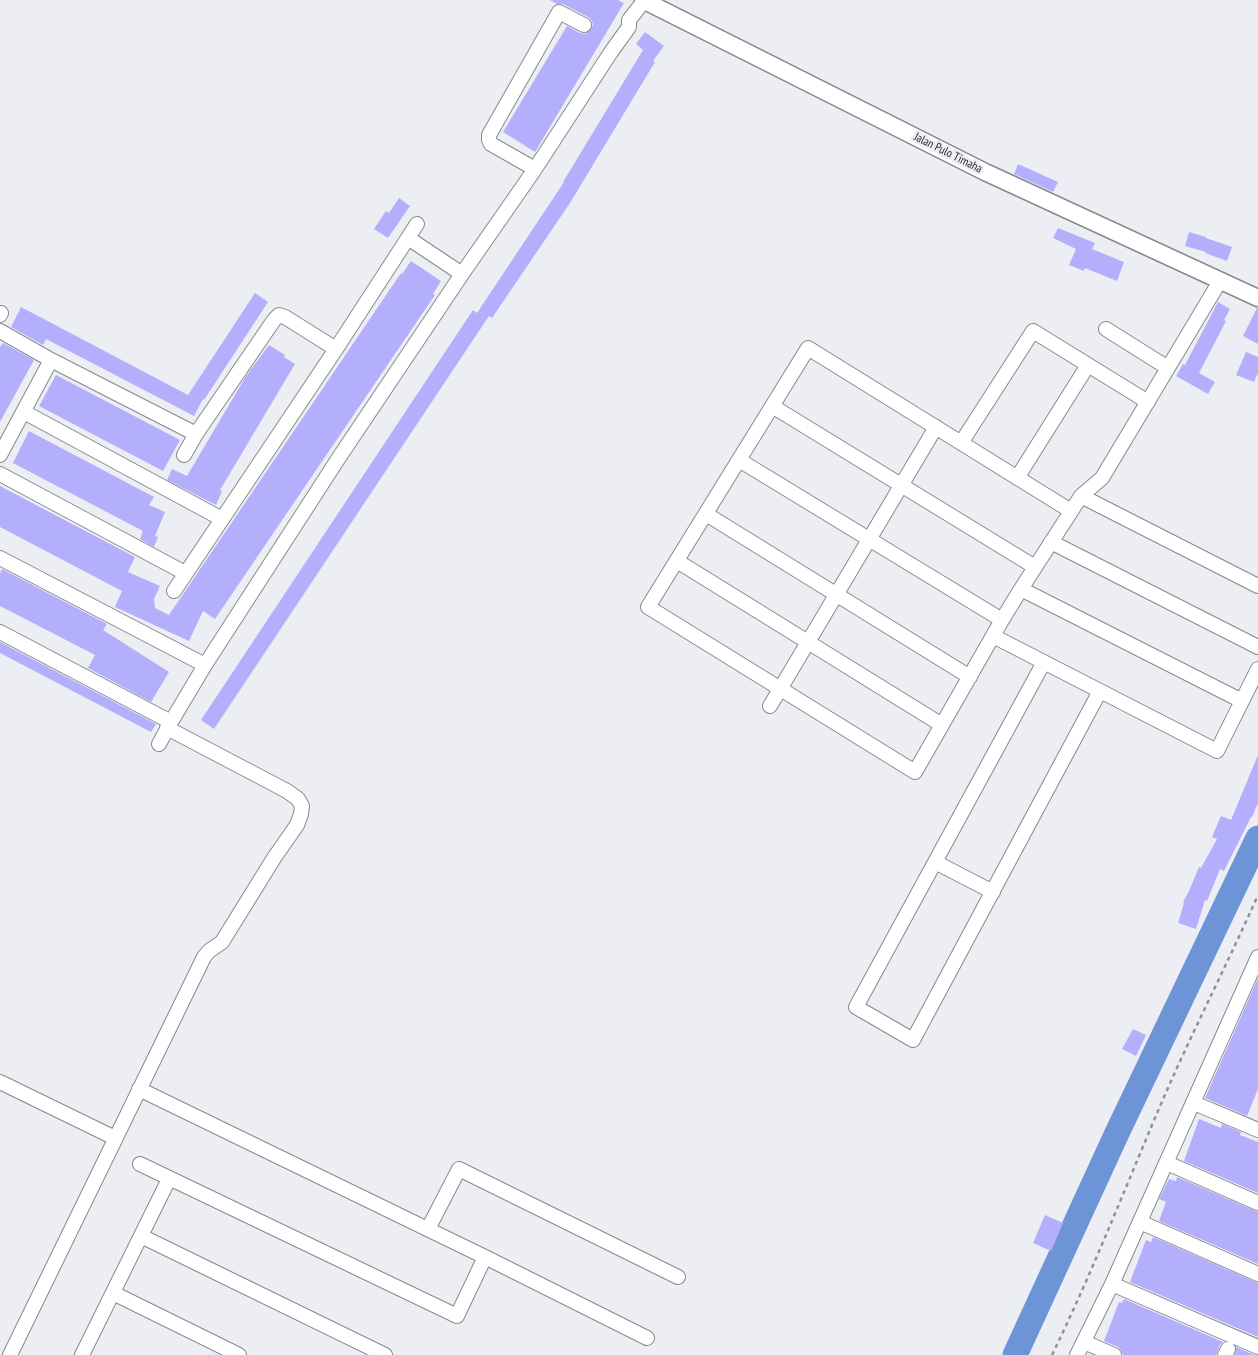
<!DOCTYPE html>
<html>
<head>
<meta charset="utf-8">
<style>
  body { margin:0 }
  canvas { display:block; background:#eceef3 }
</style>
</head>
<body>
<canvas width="1258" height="1355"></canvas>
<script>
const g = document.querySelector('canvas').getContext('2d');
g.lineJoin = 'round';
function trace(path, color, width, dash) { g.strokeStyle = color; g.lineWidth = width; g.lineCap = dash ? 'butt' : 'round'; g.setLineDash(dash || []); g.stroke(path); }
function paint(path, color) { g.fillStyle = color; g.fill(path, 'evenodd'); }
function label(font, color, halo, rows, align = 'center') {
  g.font = font + ' "PT Sans Narrow",sans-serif'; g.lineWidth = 5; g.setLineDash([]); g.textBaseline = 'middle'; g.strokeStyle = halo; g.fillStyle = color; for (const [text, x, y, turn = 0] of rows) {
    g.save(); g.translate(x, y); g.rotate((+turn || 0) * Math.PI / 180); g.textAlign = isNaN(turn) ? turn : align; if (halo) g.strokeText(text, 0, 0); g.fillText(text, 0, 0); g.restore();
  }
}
trace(new Path2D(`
  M1015,1355L1117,1133L1258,838`), '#6d94d7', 25);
paint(new Path2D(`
  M550,0H618L624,3L535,152L503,132L567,26L580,33L585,34L591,29L593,25L592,21L588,17L563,4H557Z
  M645,32L664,46L653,61L655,62L570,203L492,318L489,316L475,337L214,729L201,720L459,331L473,310L477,313L564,182H563L643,50L636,44Z
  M1018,164L1058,182L1053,192L1014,174Z
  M399,198L410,206L388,238L374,229L386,211L389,213Z
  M1058,228L1095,243L1092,249L1124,262L1117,281L1085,268L1084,271L1069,265L1076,249L1053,238Z
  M1189,232L1206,237V238L1232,247L1227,261L1205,253L1206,252L1185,246Z
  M411,261L441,281L433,294L435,295L215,619L203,611L189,641L115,607L122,591L0,527V486L135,557L128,572L160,586L154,599L155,608L169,615L401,273L402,274Z
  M255,293L268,302L204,400L203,399L194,416L46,339L43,345L11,327L21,307L188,395Z
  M1218,302L1230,309L1224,320L1226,321L1199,373L1215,382L1208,394L1176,376L1183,364L1185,365Z
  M1257,308H1258V344L1243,336Z
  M3,343L34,360L0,422V347Z
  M269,345L285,355L284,357L295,364L220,490L222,491L216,505L167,480L172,469L187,476L246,376Z
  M1246,352L1258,357V373L1254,382L1236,375Z
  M56,375L180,440L163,471L39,406Z
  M29,431L154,497L149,505L165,512L155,536L158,537L154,547L140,539L143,531L13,463Z
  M2,569L107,624L103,630L169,672L151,702L88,668L95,655L0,606V573Z
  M0,642L156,724L151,732L0,653Z
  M1258,755V803L1252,817H1251L1224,871L1220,869L1207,901L1205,900L1196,929L1178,923L1184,903L1183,902L1189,891L1199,867L1201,868L1217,839L1212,837L1221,816L1231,820Z
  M1258,978V1089L1247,1116L1205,1098Z
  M1133,1029L1146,1035L1136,1056L1122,1049Z
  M1199,1119L1221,1128L1222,1124L1241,1132L1240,1135L1258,1142V1193L1184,1161Z
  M1177,1177L1258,1212V1264L1159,1221L1166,1202L1159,1199L1169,1179L1176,1181Z
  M1045,1215L1063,1223L1051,1251L1033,1243Z
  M1153,1237L1258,1283V1337L1130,1282L1146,1240L1151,1242Z
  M1124,1299L1223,1342L1220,1345L1216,1355H1123L1121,1350L1118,1347L1104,1341L1119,1302L1122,1303Z
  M1236,1347L1254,1355H1235Z`), '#b4affc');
const minor = new Path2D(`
  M535,169L491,144L489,140V135L559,12L584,25
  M408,238L462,274
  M0,315L1,313
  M1106,329L1168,368
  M0,331L51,360L196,434
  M772,406L1035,567
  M24,412L222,519
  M961,443L1033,331L1148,402
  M0,455L51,360
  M184,455L196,434L274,320L279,315L285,317L336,349
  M739,460L1002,620
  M0,474L185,573
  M1017,478L1088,365
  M1081,496L1258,586
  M1071,511L808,348L648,607L915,772L1002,620L1021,589L1081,496L1102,478L1220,281
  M706,514L970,677
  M1051,542L1258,647
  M0,558L205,665
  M677,561L942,725
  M1021,589L1242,701
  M174,591L336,349L417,224
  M0,632L171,722
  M993,636L1217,751L1258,669
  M1044,662L856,1007L913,1040L1100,691
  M770,706L936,427
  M159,744L171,722L205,665L338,459L462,274L535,169L611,52L629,27V20L644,1
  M935,862L993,892
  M0,1082L115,1138
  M139,1089L485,1257L647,1338
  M1194,1103L1258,1130
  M1167,1163L1258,1203
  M140,1164L457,1316L485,1257
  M1140,1222L1258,1274
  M428,1229L459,1169L678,1277
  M141,1236L385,1355
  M1112,1284L1258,1347
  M113,1293L239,1355
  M1084,1342L1114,1355
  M10,1355L204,957L209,951L222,942L274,858L297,825L301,814L302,806L298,799L287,791L167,728
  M82,1355L169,1179
  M1077,1355L1112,1284L1258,957
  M1225,1355L1228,1349`);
const tertiary = new Path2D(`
  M643,0L985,172L1258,298`);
trace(minor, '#87898d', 16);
trace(tertiary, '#87898d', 19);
trace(new Path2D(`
  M1052,1355C1092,1273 1125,1188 1161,1104C1191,1034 1227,965 1258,895`), '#909195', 2.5, [4, 4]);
trace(minor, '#fff', 14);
trace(tertiary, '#fff', 16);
label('12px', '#2e2e30', '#eceef3', [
  ["Jalan Pulo Timaha",948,153,27]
]);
</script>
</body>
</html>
